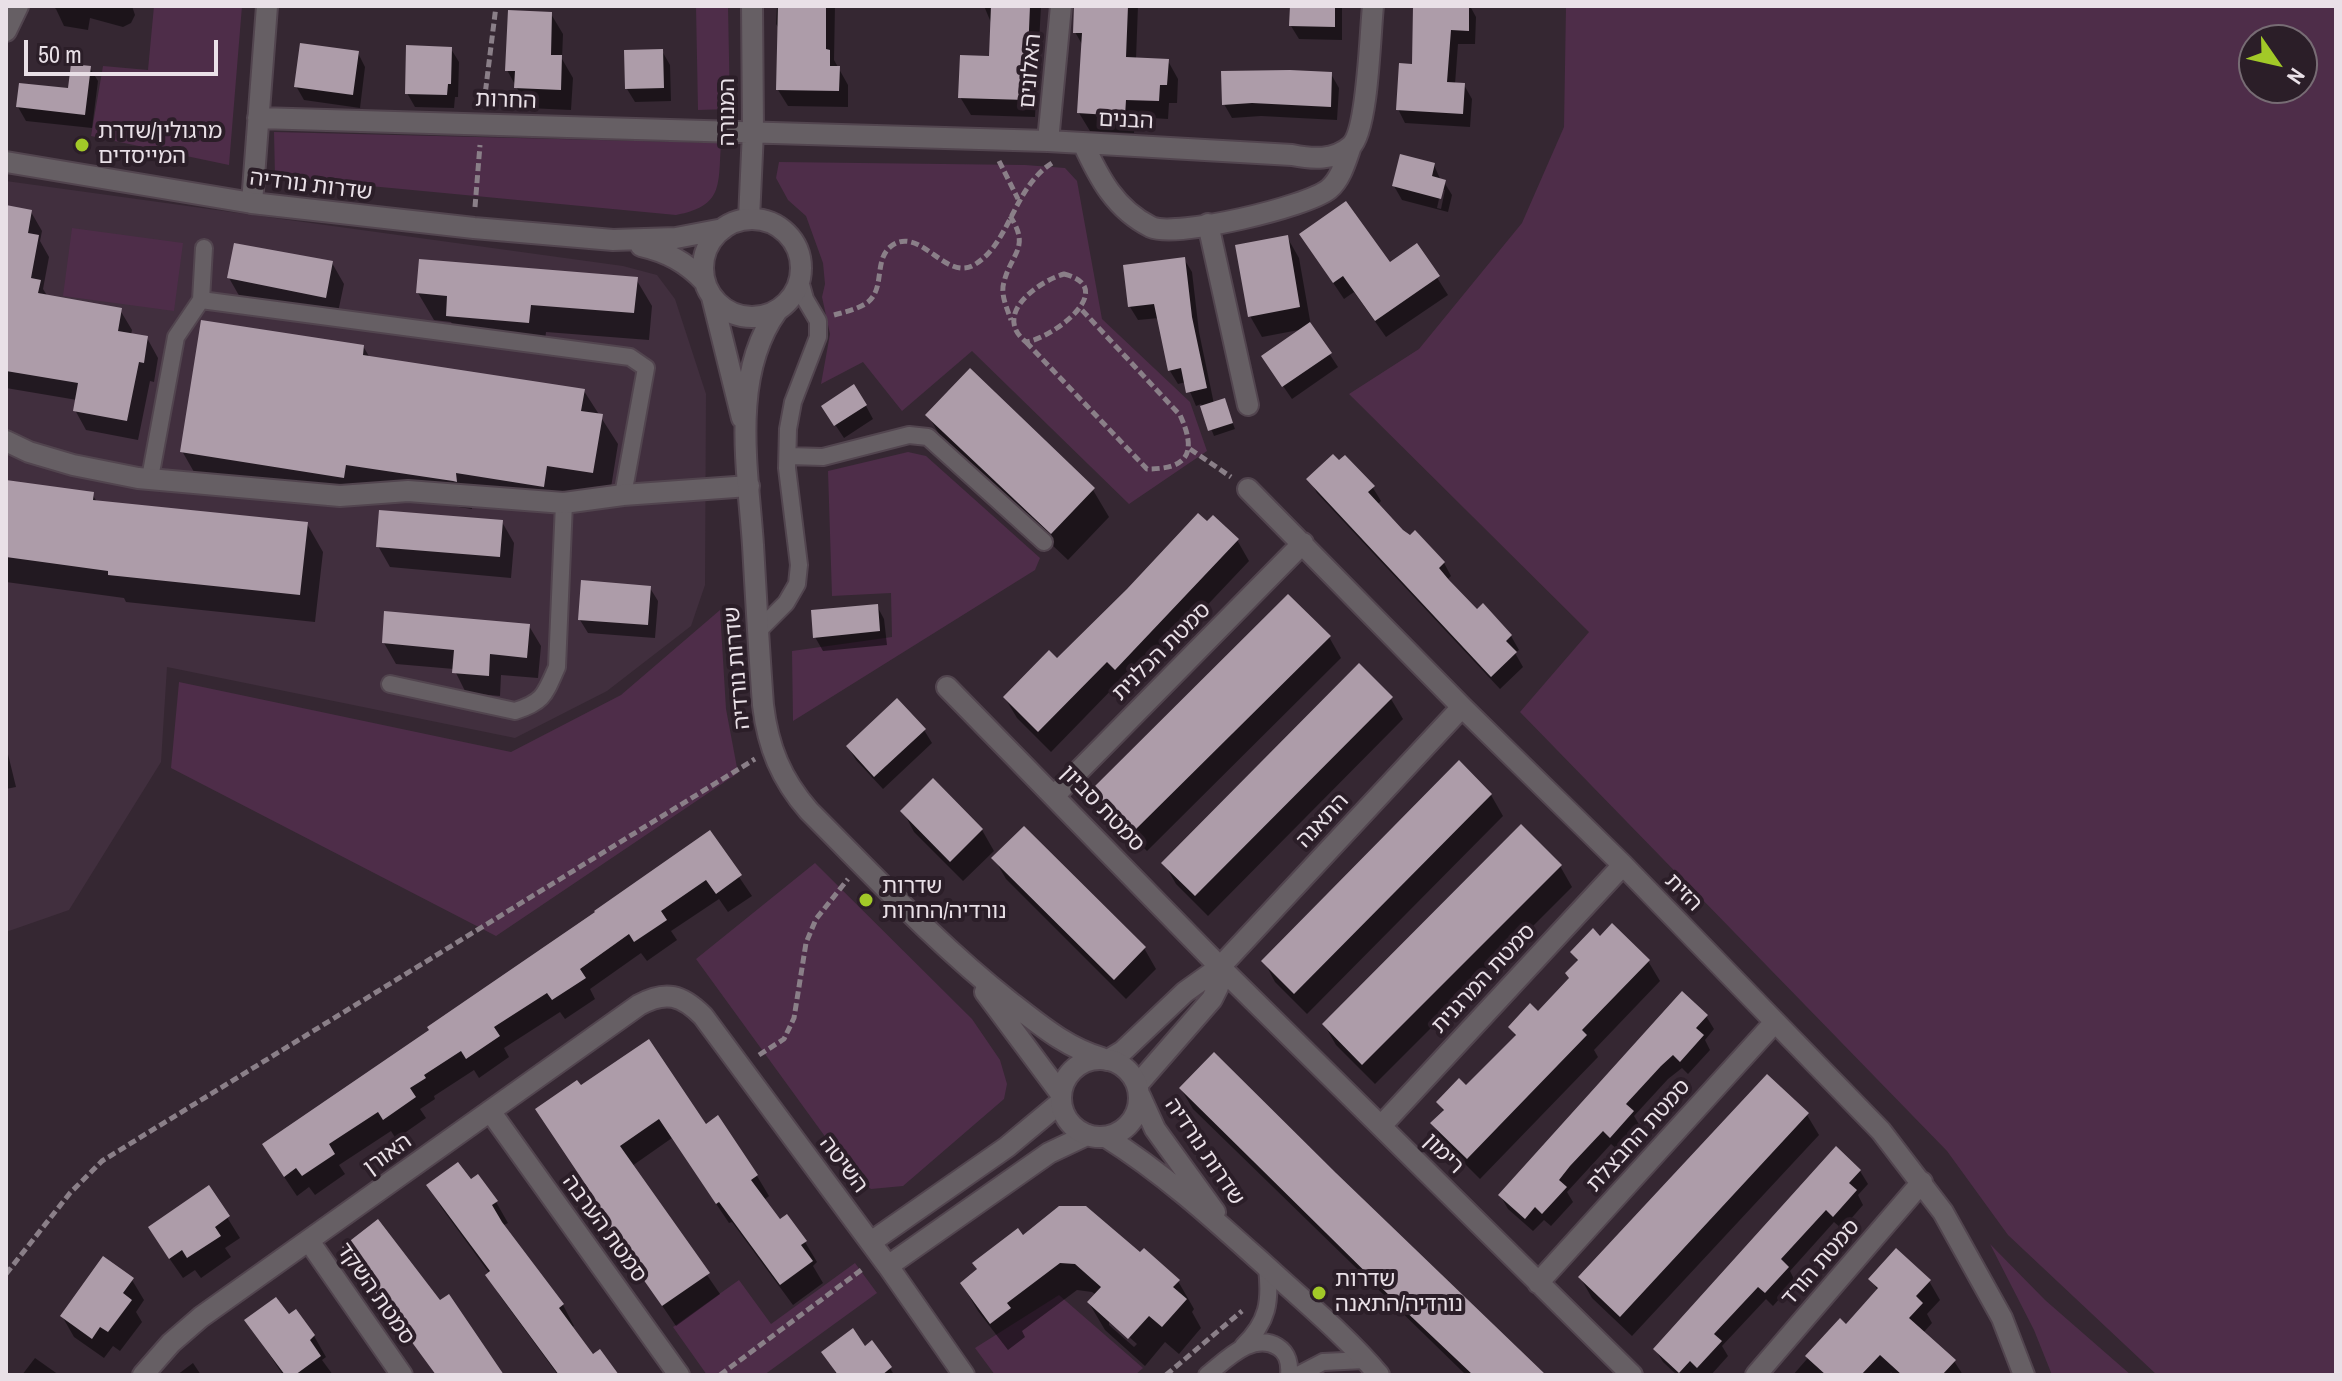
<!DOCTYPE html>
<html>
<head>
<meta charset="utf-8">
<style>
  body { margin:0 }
  #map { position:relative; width:2342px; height:1381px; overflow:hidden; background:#352732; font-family:"Archivo Narrow",sans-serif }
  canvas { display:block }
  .frame { position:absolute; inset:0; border:8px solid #e9e0e7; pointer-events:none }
  .north { position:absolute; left:2238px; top:24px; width:80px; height:80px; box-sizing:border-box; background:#2b1e28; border:2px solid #776c74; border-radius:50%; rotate:124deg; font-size:22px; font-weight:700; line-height:32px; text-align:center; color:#e9e0e7 }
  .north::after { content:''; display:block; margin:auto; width:28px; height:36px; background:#a2c928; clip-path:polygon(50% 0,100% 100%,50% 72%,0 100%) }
  .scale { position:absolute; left:24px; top:40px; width:194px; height:36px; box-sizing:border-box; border:4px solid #e9e0e7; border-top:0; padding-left:10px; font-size:24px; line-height:28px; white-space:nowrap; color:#e9e0e7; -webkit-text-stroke:6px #2b1e28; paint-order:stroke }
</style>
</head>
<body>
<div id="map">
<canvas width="2342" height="1381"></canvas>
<div class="frame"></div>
<div class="north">N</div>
<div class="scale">50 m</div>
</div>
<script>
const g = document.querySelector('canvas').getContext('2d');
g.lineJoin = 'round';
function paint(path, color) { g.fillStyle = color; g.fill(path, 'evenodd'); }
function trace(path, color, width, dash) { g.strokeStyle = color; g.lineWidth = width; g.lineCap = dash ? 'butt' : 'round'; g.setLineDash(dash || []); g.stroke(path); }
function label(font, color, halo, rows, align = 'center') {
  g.font = font + ' "Archivo Narrow","Noto Sans Hebrew",sans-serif'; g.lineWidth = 8; g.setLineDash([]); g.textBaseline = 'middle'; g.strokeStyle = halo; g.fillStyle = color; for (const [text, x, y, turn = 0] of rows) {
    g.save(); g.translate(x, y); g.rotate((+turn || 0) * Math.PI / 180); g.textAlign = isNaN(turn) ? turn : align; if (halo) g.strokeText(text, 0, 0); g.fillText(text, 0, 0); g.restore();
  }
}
paint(new Path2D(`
  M6,181L623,266L657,275L675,299L706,394L705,585L691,626L607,691L515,738L167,667L161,762L69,910L6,932Z`), '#412f3e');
paint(new Path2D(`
  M154,6H242L229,165L91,136L103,66L148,70Z
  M696,6H728L730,109L698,110Z
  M1566,6H2336V1375H2157L2008,1235L1947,1151L1520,712L1589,632L1349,394L1419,349L1522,223L1564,127ZM2254,40H2302V88H2254Z
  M274,132L721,143C718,185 724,206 676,215L275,177Z
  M779,162L1025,165L1065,168L1077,181L1102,319L1190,402L1207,451L1129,504L972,351L902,411L863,362L821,384L830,334L822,297L825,284L823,263L806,216L788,200L776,178Z
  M72,228L183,243L174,311L63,296Z
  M908,452L926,456L1040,558L1035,570L793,721L792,651L892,637L891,593L832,596L828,471Z
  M720,610L726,709L738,773L496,936L171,768L179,682L511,752L621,695Z
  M815,863L972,1019L1000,1060L1007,1084L1004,1099L903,1186L871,1189L853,1175L696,959Z
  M1990,1244L2045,1300L2131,1375H2052L2034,1330Z
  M855,1263L877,1293L764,1375H707L673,1327L739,1280L771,1324Z
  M1059,1295L1143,1368L1135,1375H995L975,1348Z`), '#4e2d49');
paint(new Path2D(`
  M52,6H132L135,15L131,23L123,27L90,18L88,30L64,26L56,9Z
  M777,6H835L834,60L848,85V107L788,106L778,90L780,30L776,24Z
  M984,6H1041L1035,117L971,115L960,97L991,58L992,25Z
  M1087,6H1138L1136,59L1168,61L1178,79L1177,103H1169L1168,119L1135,117L1134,133L1090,131L1079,113L1083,46L1075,32Z
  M1292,6H1342V40L1299,39L1291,26Z
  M1415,6H1470L1476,17L1475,44H1458L1455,84L1464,85L1472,99L1470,127L1405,123L1398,109L1414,66Z
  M551,14L563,34L562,59L573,78L571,110L528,108L507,70Z
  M451,49L459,62L458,97H455L454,108L415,107L407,93Z
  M662,51L670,65L671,101L635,102L627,89Z
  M358,53L365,67L360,108L304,100L296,86Z
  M90,68L98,81L92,128L26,121L18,107L69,91Z
  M1331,74L1339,88L1337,120L1261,116L1232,118L1224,104Z
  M1434,165L1441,181L1444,182L1452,195L1448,212L1402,200L1394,186ZM1441,190H1445L1441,209L1437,208Z
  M6,207L31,212L42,231L40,241L49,257L43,289L48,297L120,310L132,330L131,335L147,338L158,358L154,382L150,381L138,440L86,430L75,410L77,400L6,388Z
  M1301,235L1389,264L1417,246L1448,295L1386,337L1354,292L1344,299Z
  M1287,237L1299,258L1311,326L1338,367L1292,399L1272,370L1304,329L1262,337L1250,316Z
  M1184,259L1192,272L1199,332L1214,404L1224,400L1235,429L1214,436L1201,404L1196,406L1186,382L1178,384L1170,371L1159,318L1138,320L1130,307Z
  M332,263L344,284L337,317L241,299L229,278Z
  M636,279L652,306L649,340L546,332L544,350L464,343L451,322L434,320L418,293Z
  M363,346L370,358L584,391L618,444L609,500L562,493L559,514L471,500L472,509L361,492L198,479L182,451Z
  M866,406L873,419L844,438L832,420Z
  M928,415L1093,490L1109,517L1068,560L944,443Z
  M1309,479L1373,488L1381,501L1377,505L1402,532L1444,563L1451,576L1447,580L1477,611L1511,636L1519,650L1515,653L1523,667L1500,689L1317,493Z
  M6,482L92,494L97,502L307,524L323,552L315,622L126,602L124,598L6,582Z
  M502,522L514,543L511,578L390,567L378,546Z
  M1207,524L1237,540L1249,561L1128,689L1120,681L1051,752L1017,718L1005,698L1057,661Z
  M650,588L658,601L655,638L588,633L580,620Z
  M877,606L884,619L887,645L823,651L815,637Z
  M529,626L541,646L538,678L501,675L500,696L466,693L454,669L396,664L384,643Z
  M1329,637L1341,658L1147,851L1106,811L1094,790Z
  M1391,699L1403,719L1208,916L1176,884L1164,863Z
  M924,730L932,743L883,789L856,760L848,747Z
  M6,746L16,787L6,789Z
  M1459,763L1491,795L1503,816L1307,1014L1275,982L1264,961Z
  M903,811L982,830L994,851L963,881L914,832Z
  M709,833L752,896L728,912L719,899L671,931L677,940L647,961L641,953L590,989L595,999L565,1019L560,1012L504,1048L509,1057L479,1078L474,1070L434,1096L435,1099L420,1109L426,1118L396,1139L391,1131L339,1165L345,1174L315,1195L309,1187L297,1196L276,1165L431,1031Z
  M994,858L1144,948L1156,969L1126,999L1006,879Z
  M1560,866L1572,887L1375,1084L1336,1045L1324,1024Z
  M1600,938L1648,961L1660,981L1594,1050L1598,1057L1480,1179L1445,1144L1433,1124L1444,1112L1438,1102L1466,1088L1516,1037L1510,1027L1538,1014L1570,979L1578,962L1572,952Z
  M1706,1016L1714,1029L1705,1040L1710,1050L1688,1074L1682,1068L1668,1079L1634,1116L1640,1126L1618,1150L1611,1144L1567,1192L1573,1202L1551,1226L1544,1220L1533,1231L1508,1209L1500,1195Z
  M580,1088L705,1127L757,1176L769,1196L764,1200L780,1222L805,1242L817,1262L813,1266L823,1283L793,1305L732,1222L729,1223L672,1138L632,1166L720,1294L676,1326L589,1199L593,1195Z
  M1181,1089L1543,1375H1466L1193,1109Z
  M1807,1115L1819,1135L1632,1336L1592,1298L1580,1277Z
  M1860,1171L1868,1184L1858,1195L1863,1205L1842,1229L1834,1222L1790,1271L1795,1281L1773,1306L1766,1299L1722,1346L1728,1356L1711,1375H1677L1663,1362L1655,1349Z
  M470,1182L496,1202L508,1223L502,1226L563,1305L574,1326L571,1328L592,1357L616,1375H558L500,1296L488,1275L490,1274L441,1207L429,1186Z
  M208,1187L240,1238L225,1248L231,1257L201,1278L195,1270L183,1278L162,1248Z
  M1022,1238L1140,1255L1178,1281L1194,1309L1192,1312L1201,1328L1179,1354L1165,1342L1145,1366L1105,1330L1089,1303L1096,1295L1092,1292L1077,1290L1022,1331L1025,1337L1008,1350L978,1311L962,1284ZM1109,1319L1137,1344L1134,1347L1109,1325Z
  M1871,1279L1929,1281L1940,1300L1927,1314L1932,1323L1923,1333L1954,1361L1963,1375H1894L1891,1372L1889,1375H1793L1840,1321L1846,1327L1878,1291Z
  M132,1280L144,1300L136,1312L142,1322L120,1351L113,1346L104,1358L74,1337L62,1316Z
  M295,1312L314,1336L326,1357L322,1360L333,1375H283L247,1321L288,1317Z
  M865,1348L890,1368L894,1375H837L824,1352Z
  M35,1358L59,1375H22Z
  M193,1363L201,1375H177Z`), '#0007');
paint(new Path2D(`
  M778,6H826V49L830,50V66H840L839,91L776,90Z
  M991,6H1030L1026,100L958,98L960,55L989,56Z
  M1074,6H1128L1126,57L1169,59L1167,85H1160L1159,101L1126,100L1125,116L1077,113L1082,33H1073Z
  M1290,6H1335V27L1289,26Z
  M1413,6H1469V31L1451,30L1447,82L1465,83L1463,114L1396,110L1399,63L1412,64Z
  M508,10L552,12L551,55H562L561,90L514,88L515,71H505Z
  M300,43L359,51L353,95L294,87Z
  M406,45L452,47L451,84H448L447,95L405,94Z
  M663,49L664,88L625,89L624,50Z
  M71,64L91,66L85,115L16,107L19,83L68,88Z
  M1290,70L1332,72L1331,107L1252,103L1222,105L1221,71Z
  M1400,154L1435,163L1432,176L1446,180L1441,199L1392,186Z
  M1346,201L1390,262L1417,243L1440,276L1375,321L1343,276L1333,283L1299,234Z
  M6,205L32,210L28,233L39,235L31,278L41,280L38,293L122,308L118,331L148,336L144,363L139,362L127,421L73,411L78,383L6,371Z
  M1288,235L1300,307L1248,317L1235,245Z
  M234,243L333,261L326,298L227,278Z
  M1185,257L1192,317L1207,388L1186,393L1181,368L1168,371L1154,304L1128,307L1123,265Z
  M419,259L638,277L634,313L531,305L529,323L446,316L447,296L416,293Z
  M201,320L364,345L363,355L585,389L581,411L603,414L593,473L547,466L544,487L456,473L457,482L453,481L346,465L344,478L180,452Z
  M1310,322L1332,353L1282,387L1261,356Z
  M970,368L1095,488L1051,534L925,415Z
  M854,384L867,405L834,426L821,406Z
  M1225,398L1233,423L1208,431L1200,406Z
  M1333,454L1339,460L1345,455L1375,486L1368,492L1403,530L1410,535L1415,530L1445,562L1439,568L1449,580L1477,609L1483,603L1512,635L1506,641L1517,652L1491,677L1306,479Z
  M6,480L94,492L93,500L308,522L300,595L108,575V571L6,557Z
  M379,510L503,520L500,557L376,547Z
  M1198,513L1207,521L1213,515L1239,539L1115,670L1107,662L1038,732L1003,697L1049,650L1057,658L1127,589Z
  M581,580L651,586L648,625L578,620Z
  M1288,594L1331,636L1134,831L1091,790Z
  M878,604L880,631L813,638L811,610Z
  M384,611L530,624L527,658L490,654L489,676L452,673L454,650L382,643Z
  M1359,663L1393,697L1195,896L1161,863Z
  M897,698L926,729L874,777L846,746Z
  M1459,760L1492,794L1294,994L1261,961Z
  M933,778L983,829L950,862L900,811Z
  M1521,824L1562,865L1362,1065L1322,1024Z
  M1024,826L1146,947L1114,980L991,858Z
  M710,830L742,875L716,894L706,880L661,911L667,920L634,942L629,934L580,969L586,978L552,1000L547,993L494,1027L500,1036L466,1059L461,1051L424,1075L426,1078L410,1088L416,1097L383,1120L378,1112L329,1144L335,1154L302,1176L296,1168L284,1177L262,1144L429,1030L427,1027L595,912L594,911Z
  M1612,923L1650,960L1582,1030L1587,1035L1467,1159L1430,1123L1444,1110L1436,1102L1459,1078L1466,1085L1516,1035L1508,1027L1530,1003L1538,1011L1569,978L1565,973L1578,960L1570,952L1593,928L1600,936Z
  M1682,991L1708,1015L1696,1028L1704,1035L1680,1062L1673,1055L1661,1066L1626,1104L1634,1111L1610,1138L1603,1131L1570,1166L1559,1180L1567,1187L1542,1214L1535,1207L1525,1219L1498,1195Z
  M649,1039L706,1124L718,1115L758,1175L751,1180L780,1219L787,1214L807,1241L801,1245L813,1261L780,1285L719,1202L716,1204L659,1119L620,1146L710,1273L662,1306L586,1198L592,1194L535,1109L577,1080L581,1085Z
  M1214,1052L1336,1173L1546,1375H1473L1399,1305L1179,1088Z
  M1767,1074L1809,1113L1620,1317L1578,1277Z
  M1836,1146L1861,1170L1849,1183L1857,1190L1833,1217L1826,1210L1781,1259L1789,1267L1765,1293L1758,1287L1714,1334L1722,1341L1697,1368L1690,1361L1679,1373L1653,1349Z
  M458,1162L471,1179L478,1174L498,1201L492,1205L502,1222L564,1304L559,1308L593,1354L600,1349L619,1375H559L485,1275L490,1271L426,1185Z
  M209,1185L230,1216L215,1227L221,1236L187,1258L182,1250L169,1259L148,1227Z
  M1059,1206H1086L1140,1252L1144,1248L1180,1280L1173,1287L1187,1299L1162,1327L1149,1316L1128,1339L1087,1302L1101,1287L1075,1264L1060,1263L1007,1303L1011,1308L990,1324L960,1283L977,1269L972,1263L1018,1228L1023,1235Z
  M378,1219L440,1300L449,1294L504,1375H436L342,1247Z
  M1896,1248L1931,1280L1916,1296L1923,1303L1909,1318L1956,1360L1942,1375H1902L1880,1355L1861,1375H1826L1805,1356L1840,1318L1846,1324L1878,1288L1868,1279Z
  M103,1256L134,1278L123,1293L132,1300L108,1332L100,1327L92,1339L60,1316Z
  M276,1297L289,1314L296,1309L315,1335L310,1340L321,1356L295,1375H285L244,1320Z
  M853,1328L865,1346L872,1340L892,1367L882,1375H838L821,1352Z`), '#ad9ca9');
const service = new Path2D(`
  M201,300L630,357L646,368L623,495
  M788,456L823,457L909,435L928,437L1044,542
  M150,478L176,337L201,300L204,248
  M758,631L786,603L797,584L799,565L787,468L788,429L793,402L818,337V321L805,299L800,281
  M390,684L515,711C544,702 545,694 557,667L564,503
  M1243,1346C1268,1322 1271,1301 1267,1268
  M1207,1375C1226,1360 1253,1331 1278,1347C1288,1353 1290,1365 1289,1375
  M1298,1375L1323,1362L1365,1360`);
const minor = new Path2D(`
  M6,31L18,6
  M258,118L1048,141L1292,155C1312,159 1334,161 1351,146C1368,130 1370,33 1373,6
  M1048,141L1061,6
  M1083,143C1099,178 1115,209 1151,227C1176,238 1307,207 1329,189C1341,179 1346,160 1351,146
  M252,203L267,6
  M749,219L753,131L752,6
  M1208,224L1248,405
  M6,441L29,452L73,465L138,478L340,496L408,491L564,503L623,495L749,486
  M1248,489L1462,707L1623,865L1881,1131L1943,1212L2002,1318L2024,1375
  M947,687L1220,967L1632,1375
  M1055,795L1303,543
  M1108,1060L1123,1051L1185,992L1220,967L1462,707
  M1138,1084L1212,999L1218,987L1220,967
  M490,1111L679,1375
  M1381,1126L1623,865
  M309,1241L402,1375
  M871,1242L1007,1147L1061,1102
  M888,1266L1049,1153L1087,1135
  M1538,1283L1775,1022
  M143,1375L171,1343L201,1317L639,1005C666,990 682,995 703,1016L888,1266L964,1375
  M1756,1375L1922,1182`);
const tertiary = new Path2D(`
  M6,162L252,203L474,228L613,240L676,238L723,229
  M703 268a49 49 0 1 1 98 0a49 49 0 1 1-98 0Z
  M641,246C667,252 686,262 705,282
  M712,297L742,418
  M777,311C730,376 748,470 753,545C756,598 759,651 763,705C768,747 781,779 809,811C874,876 937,944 1009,1001C1039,1024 1065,1047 1102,1058
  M985,992L1061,1094
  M1061 1098a39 39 0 1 1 78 0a39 39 0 1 1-78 0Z
  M1140,1096L1155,1129L1215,1212
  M1106,1137C1165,1174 1217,1222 1268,1268C1306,1303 1346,1336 1379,1375`);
trace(service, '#52454f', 20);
trace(minor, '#52454f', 24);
trace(tertiary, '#52454f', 24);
trace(new Path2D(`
  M484,103L496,6
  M999,161L1018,199
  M475,207L480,145
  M1010,216C1031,248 1011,253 1004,282C1000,294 1007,308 1011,320
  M1064,274C1120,288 1053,338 1026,342C992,315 1037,282 1064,274Z
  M834,315C844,312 859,309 868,302C885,288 874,261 890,247C919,223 945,282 974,265C1010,244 1013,188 1052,163
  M1026,342L1147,469C1189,469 1197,452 1180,415L1081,309
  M1190,449L1231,477
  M759,1055L784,1039L794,1018L806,943L816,919L848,879
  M6,1274L70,1193L102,1161L755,759
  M720,1375L864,1268
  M1166,1375L1242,1311`), '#8a7f88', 5, [8, 4]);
trace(service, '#665f64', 16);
trace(minor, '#665f64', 20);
trace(tertiary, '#665f64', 20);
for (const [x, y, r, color] of [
  [82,145,8,"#a2c928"],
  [866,900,8,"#a2c928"],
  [1319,1293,8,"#a2c928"]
]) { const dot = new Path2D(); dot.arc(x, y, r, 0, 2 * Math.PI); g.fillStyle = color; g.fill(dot); trace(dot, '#2b1e28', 3); }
label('22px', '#e9e0e7', '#2b1e28', [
  ["האלונים",1031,71,-85],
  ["החרות",506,101,2],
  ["המנורה",728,112,-90],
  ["הבנים",1126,121,3],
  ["שדרות נורדיה",311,186,7],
  ["סמטת הכלנית",1162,652,-45],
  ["שדרות נורדיה",738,668,-95],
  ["סמטת סביון",1102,809,46],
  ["התאנה",1323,821,-47],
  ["הזית",1683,893,46],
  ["סמטת המרגנית",1484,979,-47],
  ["סמטת החבצלת",1639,1136,-48],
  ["שדרות נורדיה",1204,1152,56],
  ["רימון",1443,1154,45],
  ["האורן",388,1155,-36],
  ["השיטה",843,1165,53],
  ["סמטת הערבה",604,1229,54],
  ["סמטת הורד",1821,1263,-49],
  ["סמטת השקד",375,1294,55]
]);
label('22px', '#e9e0e7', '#2b1e28', [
  ["מרגולין/שדרת",98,132],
  ["המייסדים",98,157],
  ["שדרות",882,887],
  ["נורדיה/החרות",882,912],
  ["שדרות",1335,1280],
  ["נורדיה/התאנה",1335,1305]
], 'left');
</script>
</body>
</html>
